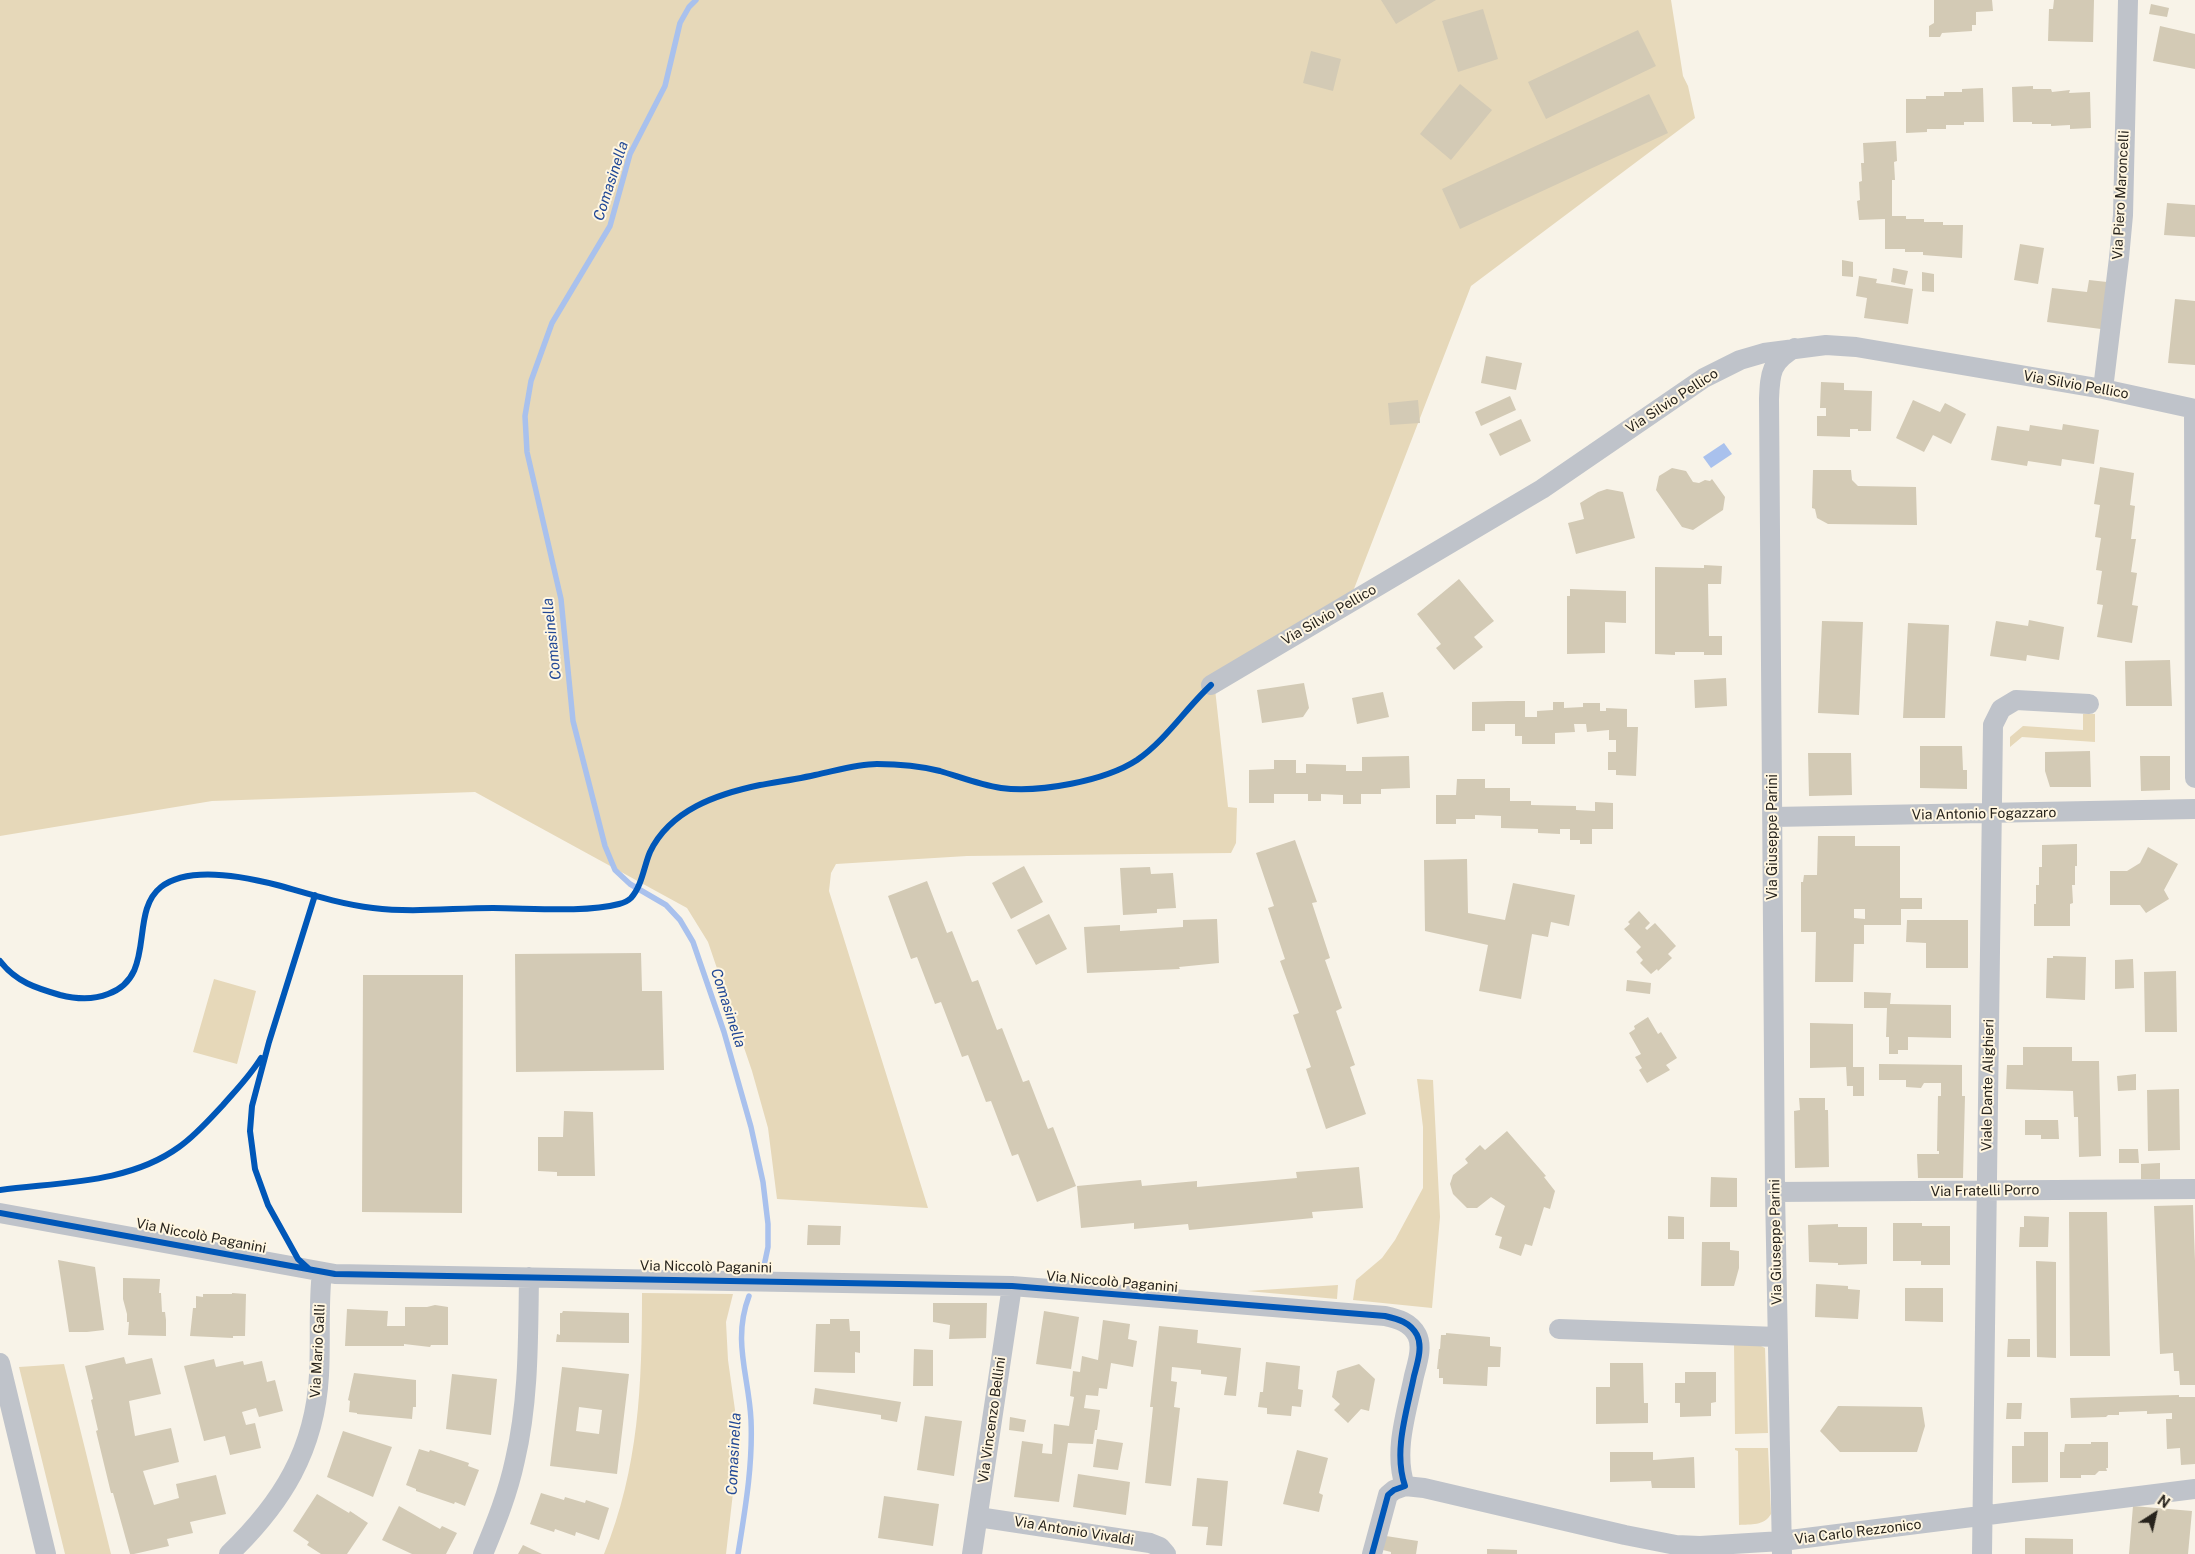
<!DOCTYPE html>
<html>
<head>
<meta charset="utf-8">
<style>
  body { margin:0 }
  #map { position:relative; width:2195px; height:1554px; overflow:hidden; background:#f8f3e8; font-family:"Public Sans",sans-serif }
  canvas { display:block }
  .north { position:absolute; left:2130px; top:1489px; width:50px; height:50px; -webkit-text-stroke:4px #fff6e1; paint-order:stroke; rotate:35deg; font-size:14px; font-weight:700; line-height:20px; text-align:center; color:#27231c }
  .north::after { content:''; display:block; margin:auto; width:18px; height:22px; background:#27231c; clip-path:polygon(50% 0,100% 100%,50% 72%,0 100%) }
</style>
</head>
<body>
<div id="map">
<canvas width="2195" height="1554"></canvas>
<div class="north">N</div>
</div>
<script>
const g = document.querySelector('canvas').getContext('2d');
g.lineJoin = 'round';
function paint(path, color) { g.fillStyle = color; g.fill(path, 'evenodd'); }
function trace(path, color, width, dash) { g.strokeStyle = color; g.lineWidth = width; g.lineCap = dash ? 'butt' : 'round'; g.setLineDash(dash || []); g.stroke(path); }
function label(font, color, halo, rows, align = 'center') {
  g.font = font + ' "Public Sans",sans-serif'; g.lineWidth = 4; g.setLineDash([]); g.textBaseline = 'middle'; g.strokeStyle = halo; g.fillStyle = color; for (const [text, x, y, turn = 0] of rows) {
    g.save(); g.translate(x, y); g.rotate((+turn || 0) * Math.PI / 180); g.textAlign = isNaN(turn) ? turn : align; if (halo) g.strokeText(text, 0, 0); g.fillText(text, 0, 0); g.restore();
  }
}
paint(new Path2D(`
  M0,0H1671L1683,76L1688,86L1695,118L1471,286L1352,594L1215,689L1228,807L1237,808L1236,843L1231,853L967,856L836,864L831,873L829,891L928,1208L777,1199L768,1128L752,1071L708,942L687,908L475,792L212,801L0,836Z
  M2083,714H2095V742L2022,737L2010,747V737L2023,726L2083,730Z
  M214,979L256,991L237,1064L193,1052Z
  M1417,1079L1433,1080L1440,1217L1432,1308L1353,1300L1356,1280L1382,1258L1395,1240L1423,1188V1127Z
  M1338,1285L1337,1299L1247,1291Z
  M642,1293L733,1294L726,1322L728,1360L735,1410L734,1484L726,1554H604C639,1468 642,1384 642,1293Z
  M1734,1343L1761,1346L1765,1348L1768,1433L1735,1434Z
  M64,1364L111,1554H65L19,1367Z
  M1735,1448H1768L1771,1514C1764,1526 1751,1524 1739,1525L1738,1451L1735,1450Z`), '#e6d8b9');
paint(new Path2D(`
  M1724,443L1732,454L1711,468L1703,457Z`), '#a9c1ed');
trace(new Path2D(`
  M696,0L689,7L680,23L665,86L630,154L610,226L552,323L531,381L525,416L527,452L561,599L573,721L605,846L615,870L630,884L666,905L680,920L693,942L724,1032L751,1127L763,1182L768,1224V1247L764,1266
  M738,1554C745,1510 753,1465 751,1420C749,1376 732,1341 749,1296`), '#a9c1ed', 5.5);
paint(new Path2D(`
  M1381,0H1436L1396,24Z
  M1934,0H1992L1993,11L1976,12V25H1972V31L1942,33L1940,37H1929V26L1934,23Z
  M2054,0H2094L2093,42L2048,41L2049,9H2053Z
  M2151,4L2169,8L2167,17L2149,14Z
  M1483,9L1498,59L1458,72L1442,21Z
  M2160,26L2195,34V69L2153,61Z
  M1638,30L1656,66L1546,119L1528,82Z
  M1311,51L1341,59L1333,91L1303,83Z
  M1460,84L1492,110L1451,160L1420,134Z
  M2033,86V89H2051L2052,92L2070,90L2069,93L2090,92L2091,128L2070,129V125L2051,126V124H2032V122H2013L2012,87Z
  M1983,88L1984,122H1964V125H1946V129H1927V132L1906,133V99H1926V96H1944V92H1962V89Z
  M1649,94L1668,133L1460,229L1442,189Z
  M1896,141L1897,161L1894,162L1895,180H1892V216H1906V219H1924V222H1943V225H1963L1962,258L1923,255V252H1905V249H1885V219L1859,220L1857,201L1860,200L1859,182L1862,181L1861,163H1864L1863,143Z
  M2167,203L2195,205V237L2164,235Z
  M2020,244L2044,248L2038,284L2014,280Z
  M1842,260L1853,262V277L1842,276Z
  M1893,268L1908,271L1905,285L1891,282Z
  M1922,272L1934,274V292L1922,291Z
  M1859,276L1877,279L1876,283L1913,289L1908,324L1864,318L1867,298L1856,296Z
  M2089,280L2107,282L2101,329L2047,322L2052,288L2087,292Z
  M2175,299L2195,301V365L2168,363Z
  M1486,356L1522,363L1516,390L1481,383Z
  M1821,382L1844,383V390L1872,391L1871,431H1858V429H1850V437L1817,436V416H1826V408H1820Z
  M1510,396L1516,410L1481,426L1475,412Z
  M1418,400L1420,423L1390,425L1388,403Z
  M1913,400L1940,412L1945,403L1966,414L1951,444L1933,435L1924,452L1896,438Z
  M1521,419L1531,441L1500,456L1489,434Z
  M2063,424L2099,430L2094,464L2062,459L2061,466L2028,461L2027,466L1991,460L1997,426L2029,431L2030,425L2062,430Z
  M2100,467L2134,473L2130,505L2135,506L2131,539H2136L2131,572L2137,573L2132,605L2138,606L2132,643L2097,637L2103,605L2097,604L2102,571L2096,570L2101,538L2095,537L2100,505L2094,504Z
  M1672,468L1686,471L1693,482L1699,483L1705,480L1710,481L1712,479L1725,497L1723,510L1693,530L1682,527L1656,490L1659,476Z
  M1813,470H1851L1852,480L1858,486L1916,487L1917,525L1828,524L1817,518L1815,509L1812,508Z
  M1607,489L1623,492L1635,538L1576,554L1568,523L1584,519L1580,503L1598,492Z
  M1704,565L1722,566L1721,584H1708L1709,636H1722V655H1704V652H1675V655L1655,654V567L1704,568Z
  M1459,579L1494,621L1474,637L1483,647L1454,670L1436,648L1441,644L1417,614Z
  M1570,589L1626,591V623L1605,622V653L1567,654V596H1570Z
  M2029,620L2064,627L2059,660L2027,655L2026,661L1990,656L1996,621L2028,626Z
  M1822,621L1863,622L1859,715L1818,713Z
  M1908,623L1949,625L1945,718H1903Z
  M2170,660L2172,706H2126L2125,661Z
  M1726,678L1727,706L1695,708L1694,680Z
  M1304,683L1309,708L1303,717L1262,723L1257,690Z
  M1383,692L1389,717L1357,724L1352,698Z
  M1508,701H1525V717H1537V711L1553,710V702H1564V708L1583,707V703H1600V711H1606V708L1627,709V727H1638L1636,776L1616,775V770H1608V752H1616V740H1609V730L1587,732L1586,724H1574L1575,732L1555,733V744H1522V736H1515V724H1485V731H1472V702Z
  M1920,746H1962L1963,770H1967V789L1920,788Z
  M2090,751L2091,787H2050L2045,771V752Z
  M1808,753H1851L1852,795L1809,796Z
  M1409,756L1410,788L1381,789V794H1361V804H1343V795L1321,794V801H1308V794H1274V803H1249V770L1274,769V760H1296V773H1306V764L1346,765V771H1362V757Z
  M2140,756H2170V790L2141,791Z
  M1457,779H1485V788H1510V801H1531V805L1576,806V810L1595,811V802L1613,803V829H1592V844H1580V840H1570V829H1560V834L1538,833V829L1501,828V816L1475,815V819H1456V824H1436V795H1456Z
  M1818,836H1855V846H1900V898H1922V909H1901V925H1864V944H1854L1853,982H1815L1816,932H1801V882H1803L1804,875H1817ZM1854,909H1865V919L1854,918Z
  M1295,840L1317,902L1312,903L1330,958L1325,960L1342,1008L1336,1011L1355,1065L1350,1067L1366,1114L1326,1129L1306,1069L1311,1067L1293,1015L1299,1013L1280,961L1285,959L1268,908L1274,906L1256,853Z
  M2077,844V866H2075V885H2072L2073,903L2070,904V926H2034V904H2036V885H2039V867H2042V845Z
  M2148,847L2178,864L2164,890L2169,899L2146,913L2140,905H2110V871H2127L2140,863Z
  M1467,859L1468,913L1505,920L1513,883L1575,895L1569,926L1551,922L1548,937L1532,934L1521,999L1479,991L1488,945L1425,931L1424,860Z
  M1024,866L1043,902L1011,919L992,883Z
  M1150,867L1151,874L1173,873L1176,908L1157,909V913L1123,915L1120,868Z
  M927,881L947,933L952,931L972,982L978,980L997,1030L1002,1028L1023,1082L1029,1080L1048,1129L1053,1127L1076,1186L1037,1202L1018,1154L1012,1156L991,1101L986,1102L968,1055L962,1057L941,1002L935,1004L917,957L911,959L888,896Z
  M1639,911L1650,923L1645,928L1647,930L1655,923L1676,946L1668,954L1672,958L1658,971L1657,969L1651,974L1640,963L1643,960L1636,952L1641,947L1624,929L1630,924L1628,922Z
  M1049,914L1067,949L1036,965L1017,930Z
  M1217,919L1219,963L1179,967L1180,969L1087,973L1084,927L1120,925V931L1183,927V920Z
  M1907,920H1968V968H1926V943L1906,942Z
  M641,953L642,991H662L664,1070L516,1072L515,954Z
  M2053,956L2086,957L2085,1000L2046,998L2047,958H2053Z
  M2133,959L2134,988L2115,989V960Z
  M2176,971L2177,1032H2145L2144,972Z
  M363,975H463L462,1213L362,1212Z
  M1627,980L1651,983L1650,994L1626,991Z
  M1864,992L1891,993L1890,1004L1951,1005V1038L1908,1037V1050H1898V1054H1889V1037H1886L1887,1008H1864Z
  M1648,1017L1658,1034L1661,1032L1677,1058L1666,1065L1670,1070L1647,1083L1639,1070L1642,1068L1635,1057L1641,1054L1629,1033L1635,1029L1634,1026Z
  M1810,1023L1853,1024V1067H1864V1096H1853V1086H1847L1846,1067L1810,1068Z
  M2023,1047H2072V1061H2099L2101,1156L2079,1157L2078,1117H2074L2073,1091L2006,1089L2007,1065H2023Z
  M1879,1064L1962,1065V1096H1965L1963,1178H1918L1917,1154H1939V1151H1937L1938,1096H1941V1083H1924L1921,1088L1906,1087V1080H1879Z
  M2136,1074V1090L2118,1091L2117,1076Z
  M2179,1089L2180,1150L2148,1151L2147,1090Z
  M1799,1098H1825V1110H1828L1829,1167L1795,1168L1794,1111L1800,1110Z
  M564,1111L593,1112L595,1176H557V1172L538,1171V1137H563Z
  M2025,1120H2058L2059,1139H2041V1135H2025Z
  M1507,1131L1546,1176L1544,1177L1555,1191L1550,1209L1544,1207L1532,1246L1525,1244L1521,1256L1499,1248L1502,1237L1495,1235L1505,1206L1491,1197L1477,1208H1467L1453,1194L1450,1184L1453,1175L1468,1163L1465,1159L1480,1145L1485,1150Z
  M2119,1149H2138L2139,1163H2119Z
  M2160,1163V1179H2141V1164Z
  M1359,1167L1363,1208L1312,1212L1313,1218L1189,1230L1188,1224L1134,1229V1223L1081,1228L1077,1186L1141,1180L1142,1186L1197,1181V1187L1297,1178L1296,1172Z
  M1711,1177L1737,1178V1207H1710Z
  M2193,1205L2195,1261V1385H2180L2179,1371H2174L2173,1353L2160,1354L2154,1206Z
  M2069,1212H2107L2110,1356H2070Z
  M1668,1216L1684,1217V1239H1668Z
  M2024,1216L2049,1217L2048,1247H2019L2020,1227H2024Z
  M1893,1223H1922V1226H1950V1265H1921V1261H1893Z
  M1838,1224V1227H1867V1264L1838,1265V1263L1809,1262L1808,1225Z
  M808,1225L841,1226L840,1245H807Z
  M1702,1242H1730V1250L1739,1251V1268L1734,1286H1701Z
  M58,1260L95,1267L104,1330L87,1332H69Z
  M2036,1261L2056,1262V1358L2037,1357Z
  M123,1278L160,1279L159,1293H161L162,1312H165L166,1320V1336L128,1335L129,1322H127V1314L123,1299Z
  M1816,1284L1848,1286V1289L1860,1290L1858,1319L1815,1317Z
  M1905,1288H1943V1322L1905,1321Z
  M232,1293L246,1294L245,1336H233V1338L190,1336L193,1308H196V1296L203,1297V1294H232Z
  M933,1303H987L986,1338L949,1339L950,1325L933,1322Z
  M435,1305L448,1307V1345H431L430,1347L404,1344V1346H345L347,1309L388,1311L387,1326H405V1307H427Z
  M563,1311L629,1313V1343L556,1342L557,1334L560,1335V1313H562Z
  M1044,1311L1079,1317L1071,1369L1036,1364Z
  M830,1319H849L850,1331H860V1353L855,1352V1373L814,1372L816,1324H830Z
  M1103,1320L1130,1324L1128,1339L1137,1341L1133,1367L1111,1363L1107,1389L1099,1388L1098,1396L1086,1395L1084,1408L1100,1410L1097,1430H1095L1093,1444L1068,1443L1059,1502L1014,1497L1022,1441L1043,1444L1042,1453L1052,1454L1054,1424L1069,1426L1074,1397L1070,1396L1073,1371L1080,1372L1082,1356L1098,1360Z
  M1159,1326L1198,1330L1197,1343L1241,1348L1236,1396L1224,1395L1227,1377L1201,1374V1370L1172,1367L1171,1381L1177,1382L1174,1407L1180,1408L1171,1486L1145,1483L1153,1407H1150Z
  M1446,1333L1490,1337V1346L1501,1347L1500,1367H1488L1487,1386L1443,1384V1378H1439V1369H1437L1439,1349H1440L1441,1335H1446Z
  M2008,1339H2030V1357H2007Z
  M914,1349L933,1350V1386H913Z
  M124,1357L126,1364L152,1358L161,1394L129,1401L135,1436L171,1428L179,1462L143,1471L154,1505L179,1498L176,1484L216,1475L226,1514L190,1522L193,1533L167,1539L169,1546L134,1554H130L113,1493H111L96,1431L98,1430L91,1400L93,1399L85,1366Z
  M214,1359L216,1367L243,1361L244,1365L262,1361L267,1382L275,1380L283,1411L259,1417L256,1408L242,1412L246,1425L255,1423L261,1448L230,1455L225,1436L204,1441L184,1366Z
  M1266,1362L1300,1366L1298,1389L1303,1390L1301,1407L1292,1406L1291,1416L1267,1414V1408L1258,1407L1260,1392H1263Z
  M1610,1363H1643L1644,1403H1648V1423L1596,1424V1387H1610Z
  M1359,1364L1375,1379L1369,1411L1361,1409L1348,1423L1334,1410L1340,1404L1332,1397L1337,1371Z
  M562,1367L629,1374L617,1474L550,1466ZM579,1407L602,1410L599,1434L576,1431Z
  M1685,1372H1716V1402L1711,1403V1416L1680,1417V1403H1675V1383H1685Z
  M354,1373L416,1380V1407H413L412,1419L357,1414V1413L349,1412L350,1401L348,1400Z
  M452,1374L497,1379L491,1435L446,1429Z
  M815,1388L901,1402L897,1422L881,1419V1415L813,1404Z
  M2179,1395V1397H2195V1464L2181,1465L2180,1448L2167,1449L2166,1419H2172V1413L2147,1414V1411L2119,1412V1415H2108L2106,1417L2071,1418L2070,1398Z
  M2007,1403H2022L2021,1419H2006Z
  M1838,1406L1922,1407L1925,1426L1917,1452H1840L1820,1431Z
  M925,1416L962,1421L954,1476L917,1470Z
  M1010,1417L1026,1420L1024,1432L1009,1430Z
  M343,1431L392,1447L373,1497L327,1477Z
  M2024,1432H2048V1482L2012,1483V1446H2024Z
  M1097,1439L1123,1443L1118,1470L1093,1467Z
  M2091,1442H2108V1468H2106L2107,1471H2099L2095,1475H2081V1478H2060V1452H2064L2065,1444H2091Z
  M419,1449L429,1452L430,1450L469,1463L468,1466L479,1470L465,1506L455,1502L454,1504L416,1491V1489L406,1485Z
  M1297,1450L1328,1458L1319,1493L1323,1495L1319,1512L1283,1504Z
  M1610,1452H1653V1460L1694,1457L1695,1488H1652L1651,1481L1610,1482Z
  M1078,1474L1130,1482L1126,1515L1073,1507Z
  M1197,1478L1228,1481L1222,1546L1206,1545L1208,1527L1192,1526Z
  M541,1493L564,1500L565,1497L585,1503L586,1500L609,1508L599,1540L576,1532L575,1536L555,1529L554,1532L530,1524Z
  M317,1494L349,1513L350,1511L368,1523L347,1554H321L307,1545L309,1542L293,1531Z
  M884,1496L939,1504L933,1546L878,1538Z
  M399,1506L440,1529L442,1526L457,1533L446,1554H412L382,1540Z
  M2133,1506L2192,1511L2188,1554H2129Z
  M1386,1536L1418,1541L1416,1554H1391V1552L1383,1550Z
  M2025,1538L2073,1539V1554H2025Z
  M523,1545L542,1554H518Z
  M1487,1549L1517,1550V1554H1487Z`), '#d3cab5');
trace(new Path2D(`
  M2103,389L2119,258L2123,215L2128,0
  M2194,409L2195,778
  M1211,685L1542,489L1704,378L1740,360L1764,353L1826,345L1856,347L2103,389L2195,409
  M1773,817L2195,809
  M1775,1192L2195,1189
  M0,1213L335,1274L1012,1286L1385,1316C1398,1319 1410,1322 1417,1335C1423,1347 1417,1364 1414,1376C1407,1411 1393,1451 1405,1486L1394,1490L1388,1495L1372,1554
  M1559,1329L1777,1337
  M0,1363L46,1554
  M1405,1486L1424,1488L1625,1535L1676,1545L1700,1546L1782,1541L2195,1489
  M978,1517L1150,1543L1160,1547L1166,1554
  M229,1554C282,1503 315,1450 319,1375C321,1341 318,1306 322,1272
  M483,1554C496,1523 508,1493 515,1460C529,1401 528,1338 529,1277
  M972,1554L1012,1286
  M1782,1554L1775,1192L1769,399C1770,373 1771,361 1795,348
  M1982,1554L1993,725L2001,709L2016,700L2089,704`), '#bfc3ca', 20);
trace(new Path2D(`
  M0,961C16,982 36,988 60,995C76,999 93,1000 108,994C158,976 128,913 161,887C189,865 246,877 277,885C309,894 340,904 373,908C413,913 453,908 493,908C529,908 585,913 619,904C623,903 628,901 631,898C642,886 644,866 650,852C670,810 717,794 760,785C778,782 797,779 815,775C835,771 857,764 877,764C898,764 920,766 940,771C960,777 980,785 1001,788C1039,793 1105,781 1137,760C1166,740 1186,708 1211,685
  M0,1190C59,1182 128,1184 179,1147C195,1136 209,1120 223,1105C236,1090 250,1076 261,1058
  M0,1213L335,1274L1012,1286L1385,1316C1398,1319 1410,1322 1417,1335C1423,1347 1417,1364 1414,1376C1407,1411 1393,1451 1405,1486L1394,1490L1388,1495L1372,1554
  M309,1269L298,1259L268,1205L255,1169L250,1131L252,1106L269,1042L315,895`), '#0057b8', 6);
label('14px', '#27231c', '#fff6e1', [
  ["Via Piero Maroncelli",2121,195,-87],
  ["Via Silvio Pellico",2076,385,10],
  ["Via Silvio Pellico",1672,401,-33],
  ["Via Silvio Pellico",1329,615,-30],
  ["Via Antonio Fogazzaro",1984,814,-1],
  ["Via Giuseppe Parini",1773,837,-90],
  ["Viale Dante Alighieri",1988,1085,-89],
  ["Via Fratelli Porro",1985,1191,-1],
  ["Via Niccolò Paganini",201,1236,11],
  ["Via Giuseppe Parini",1776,1242,-91],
  ["Via Niccolò Paganini",706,1267,1],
  ["Via Niccolò Paganini",1112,1282,5],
  ["Via Mario Galli",318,1351,-87],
  ["Via Vincenzo Bellini",992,1420,-82],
  ["Via Antonio Vivaldi",1074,1531,9],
  ["Via Carlo Rezzonico",1858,1532,-7]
]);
label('italic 15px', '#214896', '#fff6e1', [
  ["Comasinella",611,181,-72],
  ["Comasinella",552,639,-96],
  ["Comasinella",728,1008,72],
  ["Comasinella",734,1454,-87]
]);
</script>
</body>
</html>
